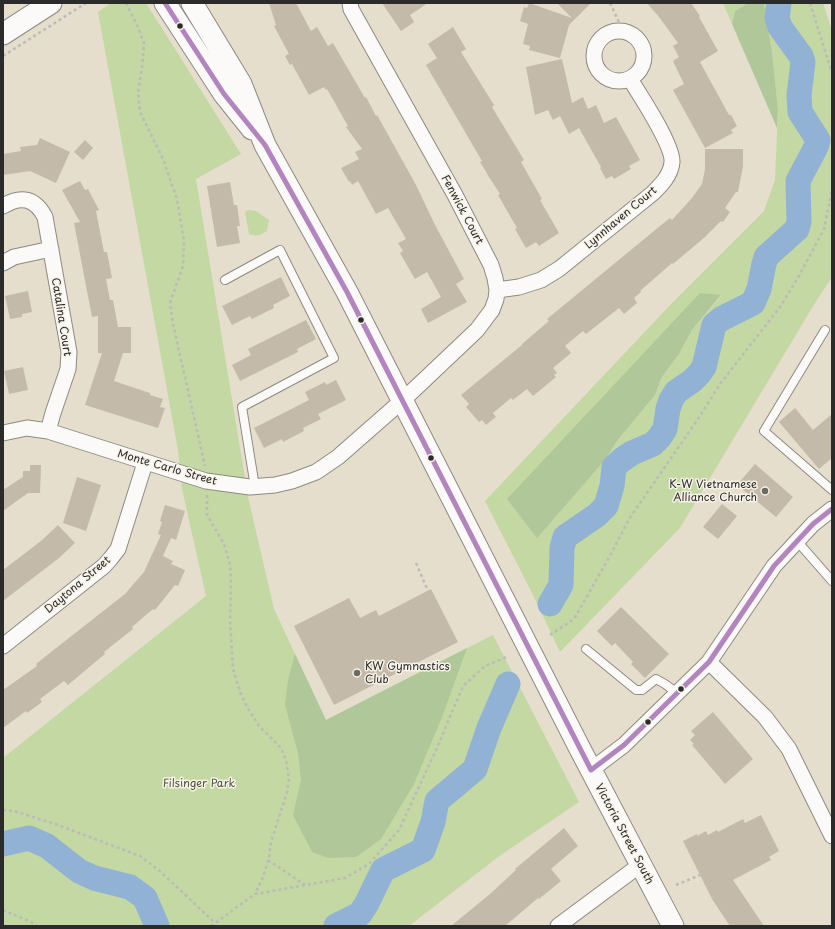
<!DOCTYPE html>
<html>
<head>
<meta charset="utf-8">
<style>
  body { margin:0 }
  #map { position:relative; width:835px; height:929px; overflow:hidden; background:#e5decd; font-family:"Playpen Sans",sans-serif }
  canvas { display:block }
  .frame { position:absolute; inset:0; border:4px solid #2b2b2b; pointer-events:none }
</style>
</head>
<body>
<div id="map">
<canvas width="835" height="929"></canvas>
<div class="frame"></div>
</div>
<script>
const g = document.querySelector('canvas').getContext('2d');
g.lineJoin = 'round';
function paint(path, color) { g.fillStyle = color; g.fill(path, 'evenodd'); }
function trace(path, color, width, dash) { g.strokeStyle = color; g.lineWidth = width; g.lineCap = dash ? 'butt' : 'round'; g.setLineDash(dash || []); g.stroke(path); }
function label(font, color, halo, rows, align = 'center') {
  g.font = font + ' "Playpen Sans",sans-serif'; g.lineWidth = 3; g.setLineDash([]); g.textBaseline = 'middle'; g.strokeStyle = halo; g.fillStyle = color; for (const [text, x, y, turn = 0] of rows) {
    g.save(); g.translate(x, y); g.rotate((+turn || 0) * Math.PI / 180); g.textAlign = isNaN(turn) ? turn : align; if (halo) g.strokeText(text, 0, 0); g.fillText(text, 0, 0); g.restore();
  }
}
paint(new Path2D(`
  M111,3H146L241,154L196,179L248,497L274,609L326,720L493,635L579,802L498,857L409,926H3V758L206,596L182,489L178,450L98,12Z
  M723,3H748L735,11L732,24Z
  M764,3H823L832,31V277L815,303L680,528L560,652L535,599L485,501L673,302L764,211L775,180L778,109L772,52ZM700,293L721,296L692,330L679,354L662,377L655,395L617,441L605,460L537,537Z
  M248,210L256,211L269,220L267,231C261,235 256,237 249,234L245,212Z`), '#c3d8a2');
paint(new Path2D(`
  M748,3H764L772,52L778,109L777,128L732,24L735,11Z
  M700,293L721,295L692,330L679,354L662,377L655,395L617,441L605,460L537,538L507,499Z
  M467,648L442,717L414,784L381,839L356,857L328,858L312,852L293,815L301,780L298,753L285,705L288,680L295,654L326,720Z`), '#b0c799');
trace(new Path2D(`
  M550,604L561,585L562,548L565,537L597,515L606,506L612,486L614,467L623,459L632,453L653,444L659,438L665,429L668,409L671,400L676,392L692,381L699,374L704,367L714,325L721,319L753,303L759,289L764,264L766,257L797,229L799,222L798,181L816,147L818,140L800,112L799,95L803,62L801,56L780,27L777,18L779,3
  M3,844L29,838L47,846L79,871L94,878L130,887L145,898L157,926
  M336,926L360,914L367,903L383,870L423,850L433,822L437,801L475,769L489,728L508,684`), '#91b2d5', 25);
paint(new Path2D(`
  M269,3H296L311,31L317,27L328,46L333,43L365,98L366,97L376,116L377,115L416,185L434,223L464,279L456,284L467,302L428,323L421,309L441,297L427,272L415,279L400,253L403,251L398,243L406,239L388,208L376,214L358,181L352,185L350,181L349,182L341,168L359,159L355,152L362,149L346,127L348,126L327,89L326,90L324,87L309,95L292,64L290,65L285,56L289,54L274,26L276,25Z
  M382,3H428L410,15L414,22L401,31Z
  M529,3L572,18L557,3H591L569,25L560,58L529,50L530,46L523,44L528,24L520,21L524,7L527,8Z
  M647,3H691L700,16L699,17L718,51L700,62L729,115H731L737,126L731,130L733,133L705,148L673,90L684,84L673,61L679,57L673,46L678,43L659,17Z
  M453,27L466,49L461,52L494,105L492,107L524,160L521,162L542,199L540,200L559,233L539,246L536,242L526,248L515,229L517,228L498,195L500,194L487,174V173L480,162L482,161L426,65L437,58L428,44Z
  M562,59L572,103L583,97L588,109L596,105L604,123L616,117L640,160L629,166L631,169L614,179L612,176L606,179L600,168L601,167L579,128L569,134L560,116L553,120L548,110L535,115L526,67Z
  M40,138L70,152L56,183L30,171L3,175V154L21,151L20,147L37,145Z
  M85,140L93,148L83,160L74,152Z
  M705,149H743V166L738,192H736L725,208L730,212L723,222L721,221L705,237L673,264L672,263L640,291L641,292L634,298L637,303L624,314L619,308L586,334L583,331L565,346L571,353L553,368L557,373L554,375L556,377L533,396L527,389L513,400L511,398L493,413L496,417L486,425L482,420L479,422L466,407L469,404L461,395L522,345V344L549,321L547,319L660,226L670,218L672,220L692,198L702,184L705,169Z
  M80,181L85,190L88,189L99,210L96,211L104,252H107L112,278L106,279L110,300H113L118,327H131V353H123L114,381L150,393V395L163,399L160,407L165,408L158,428L85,405L102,353H98V316L92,317L74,223L80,222L62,190Z
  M230,182L234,205H237L240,226H237L240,243L217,247L207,186Z
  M281,277L290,296L273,305L274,308L252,319L250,316L232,325L222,306Z
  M28,291L32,312L22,314V317L10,319L5,296Z
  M306,320L316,339L297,349L298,352L240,381L232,365L251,355L248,349Z
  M23,367L28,390L9,394L4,371Z
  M336,380L346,400L318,414L321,419L303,428L304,431L283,442L282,439L264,448L254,428L309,400L305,392L325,382L326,385Z
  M795,408L813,430L832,414V458L819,469L779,422Z
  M755,464L793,497L776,517L737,485Z
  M30,465H41L40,493H28L3,511V490L23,477V471H30Z
  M77,477L101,485L86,531L63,523Z
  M722,504L737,516L718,539L703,527Z
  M165,505L185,511L176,540L171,538L163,556L173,561L171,564L185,570L178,586L175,585L155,610L153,609L132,627L133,629L104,652L105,654L81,674L68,685L64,681L40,699L42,702L27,713L26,711L3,728V690L37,666L36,664L46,656L125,594L144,572L161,535L158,534L162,522L160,521Z
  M58,525L75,543L59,558L3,601V570L41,541Z
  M431,589L458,642L334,705L294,626L349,598L360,618L376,610L379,616Z
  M621,607L669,654L645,678L631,664L633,662L615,643L612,646L597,631Z
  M713,712L753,759L725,784L692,745L694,744L690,740L695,735L691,731Z
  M761,815L779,851L769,857L771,860L733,880L764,926H730L712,899L683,841L697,834V836L706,831L708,835L717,830L718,832L743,819L745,823Z
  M564,828L578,846L551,869L561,881L539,899L538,898L505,926H451L490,894L516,870L515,869Z`), '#c4baaa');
const lane = new Path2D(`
  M225,280L280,250L334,358L242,407L255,487
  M825,330L764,431L832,490
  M797,541L832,581
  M586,649L636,690H642L656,679L665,684L677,693`);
const street = new Path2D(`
  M594 56a25 25 0 1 1 50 0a25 25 0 1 1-50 0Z
  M3,206C21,195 35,198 45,217L69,352L68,369L53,413L48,431
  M3,263L14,257L51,249
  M497,290L519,287L541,280L559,269L653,193C661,185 671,175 672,162C673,145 640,95 630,79
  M3,433L27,428L48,431L206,481L250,487L275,485L292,481L316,472L338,457L403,400L477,330L492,310L496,299L497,290L495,278L491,265L455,195L351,9L350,3
  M3,646L104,566L111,558L118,549L145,463
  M709,662L765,717L789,749L832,836
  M591,770L624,745L709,662L774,566L813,524L832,509
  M558,926L640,865`);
const secondary = new Path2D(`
  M165,3L224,94L252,129
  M192,3L241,84L265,145L347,292L579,747L673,926
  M3,34L51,3`);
trace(lane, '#8e8a82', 10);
trace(street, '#8e8a82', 17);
trace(secondary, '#8e8a82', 23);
trace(new Path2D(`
  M126,3L137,25L144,43L142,68L138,93L140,112L163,159L177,199L184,241L183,266L170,303L173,324L205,466
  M610,3L623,31
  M810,3L832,73
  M3,56L86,3
  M207,495V515L224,544L230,564L231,582L230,621L233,669L240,692L247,707L259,726L281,748L286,760L289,779L287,792L271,842L269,858L263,877L255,894
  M416,563L428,591
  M550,635L574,619L611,554L629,519L698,419L720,384L780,307L799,276L824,229L832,190
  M3,810L14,811L55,824L140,856L161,872L215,923
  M268,860L305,885
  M676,885L700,875
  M3,910L31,922L37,926
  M211,926L255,894L345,878L369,864L399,830L436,750L463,686L485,666L509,656`), '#bcbbb8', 2.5, [3, 3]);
trace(lane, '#fbfaf8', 8);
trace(street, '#fbfaf8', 15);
trace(secondary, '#fbfaf8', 21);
trace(new Path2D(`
  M165,3L224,94L265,145L347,292L591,770
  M591,770L624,745L709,662L774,566L813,524L832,509`), '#b285be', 5);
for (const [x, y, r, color] of [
  [180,26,3.5,"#2b2b2b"],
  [361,320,3.5,"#2b2b2b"],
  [431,458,3.5,"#2b2b2b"],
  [765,491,4,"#6c6a64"],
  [357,673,4,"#6c6a64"],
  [681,689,3.5,"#2b2b2b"],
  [648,722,3.5,"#2b2b2b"]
]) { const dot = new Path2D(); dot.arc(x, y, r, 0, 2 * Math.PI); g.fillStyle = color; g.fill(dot); trace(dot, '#f7f3e8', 1.5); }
label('11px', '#2b2b2b', '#f7f3e8', [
  ["Fenwick Court",462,210,62],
  ["Lynnhaven Court",621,218,-40],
  ["Catalina Court",61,317,81],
  ["Monte Carlo Street",167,468,16],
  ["Daytona Street",78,585,-40],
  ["Victoria Street South",624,834,62]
]);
label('11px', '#2b2b2b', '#f7f3e8', [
  ["K-W Vietnamese",757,485],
  ["Alliance Church",757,498],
  ["KW Gymnastics",365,667,"left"],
  ["Club",365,680,"left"]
], 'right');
label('11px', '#4a5540', '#f7f3e8', [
  ["Filsinger Park",199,784]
]);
</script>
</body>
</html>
